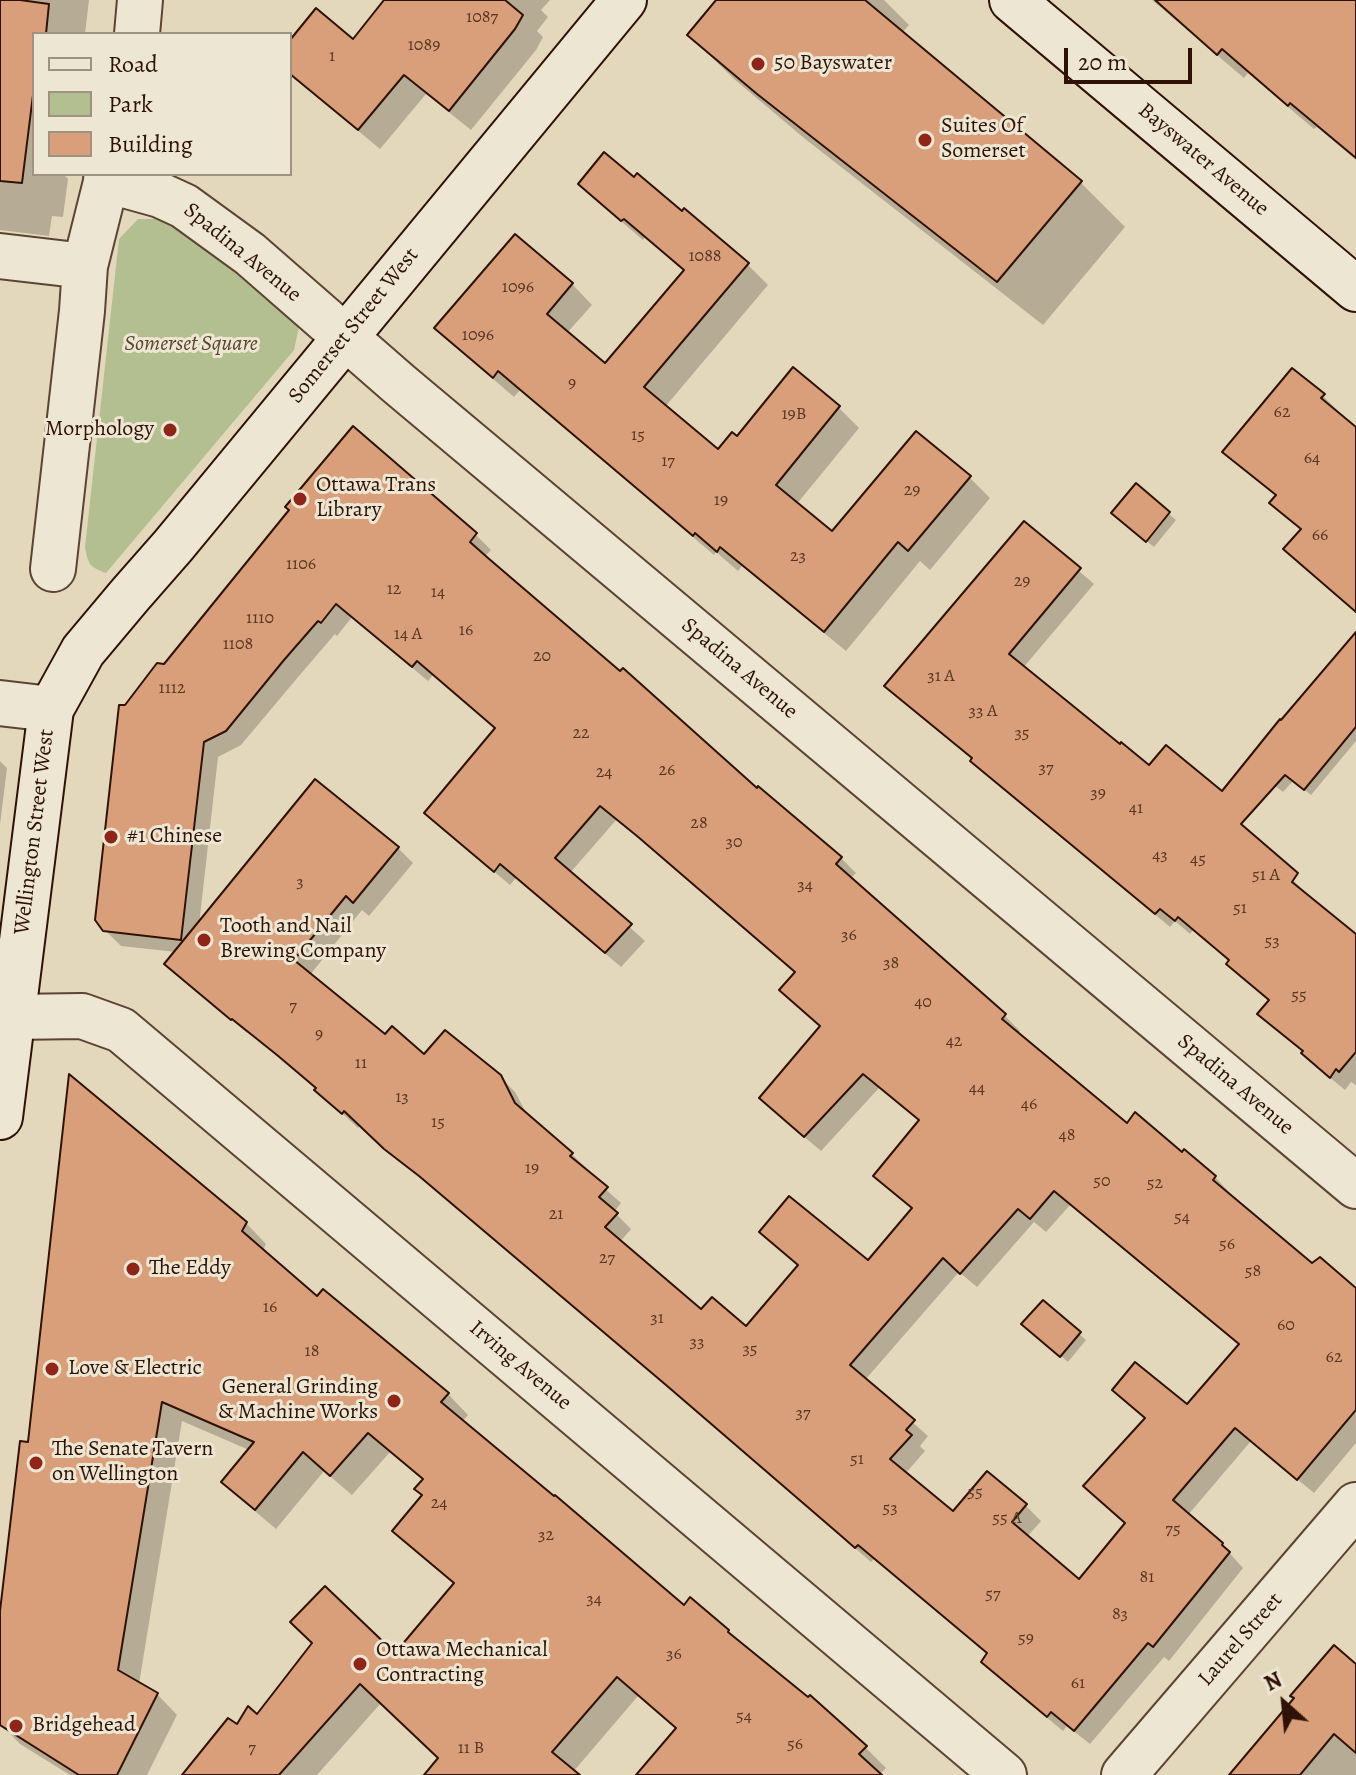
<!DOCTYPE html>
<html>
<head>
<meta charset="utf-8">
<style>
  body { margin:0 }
  #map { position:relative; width:1356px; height:1775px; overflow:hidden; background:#e4d8bc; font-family:Alegreya,serif }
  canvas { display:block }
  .legend { position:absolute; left:32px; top:32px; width:260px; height:144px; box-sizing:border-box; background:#ede6d3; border:2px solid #a19181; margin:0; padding:10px 14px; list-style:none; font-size:24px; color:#2f1205 }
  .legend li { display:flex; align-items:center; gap:16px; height:40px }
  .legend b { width:40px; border:2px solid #a19181 }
  .north { position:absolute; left:1244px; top:1663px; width:80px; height:80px; -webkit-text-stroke:6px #ede6d3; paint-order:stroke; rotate:333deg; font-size:22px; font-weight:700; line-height:32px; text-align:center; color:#2f1205 }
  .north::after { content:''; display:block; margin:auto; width:28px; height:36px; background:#2f1205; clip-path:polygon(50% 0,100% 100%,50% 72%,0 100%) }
  .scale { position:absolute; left:1064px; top:48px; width:128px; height:36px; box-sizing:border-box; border:4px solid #2f1205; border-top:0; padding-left:10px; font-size:24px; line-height:28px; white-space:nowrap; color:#2f1205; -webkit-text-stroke:6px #ede6d3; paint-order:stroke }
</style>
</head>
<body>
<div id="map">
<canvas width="1356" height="1775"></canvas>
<ul class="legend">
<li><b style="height:10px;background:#ede6d3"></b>Road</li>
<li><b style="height:22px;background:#b4bf91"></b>Park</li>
<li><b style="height:22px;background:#d89f7a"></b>Building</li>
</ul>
<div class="north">N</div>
<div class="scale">20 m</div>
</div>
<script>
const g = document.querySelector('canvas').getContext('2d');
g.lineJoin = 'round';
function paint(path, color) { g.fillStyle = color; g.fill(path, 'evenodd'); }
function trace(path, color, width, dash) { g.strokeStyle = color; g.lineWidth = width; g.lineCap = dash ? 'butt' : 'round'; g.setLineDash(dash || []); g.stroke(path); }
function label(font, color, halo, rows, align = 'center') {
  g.font = font + ' Alegreya,serif'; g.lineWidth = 6; g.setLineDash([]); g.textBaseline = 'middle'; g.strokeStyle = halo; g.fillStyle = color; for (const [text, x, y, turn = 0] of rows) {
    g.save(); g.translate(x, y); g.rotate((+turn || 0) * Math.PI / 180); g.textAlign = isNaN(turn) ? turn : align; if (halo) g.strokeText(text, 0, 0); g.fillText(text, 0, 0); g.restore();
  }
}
paint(new Path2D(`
  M138,219H165L289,308L299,327L294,350L106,573C89,567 88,564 85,547L119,239Z`), '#b4bf91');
paint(new Path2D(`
  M0,0H89L85,34H34V174H63L68,179L63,217L52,216L49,236L0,230Z
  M387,0H550L541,10L548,17L537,31L543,37L536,50L471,130L426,94L380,149L290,74V43L353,41Z
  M718,0H884L909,25L902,33L1080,182L1125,227L1043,325L804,138L734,79L689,35Z
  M1152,0H1337L1356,16V160L1317,127L1314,129L1248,73L1244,78Z
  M634,180L682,213L684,211L748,265L768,285L665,407L718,452L737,439L794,370L839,408L859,428L796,505L832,534L916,434L970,478L990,498L930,570L920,561L846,651L742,566L738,571L716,552L714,555L520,390L514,397L457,348L437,328L572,284L592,305L567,333L605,365L685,272L645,237L643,240L601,204L580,184Z
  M1323,396L1337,410L1335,413L1356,430V612L1302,530L1272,503L1277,497L1239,466L1225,452Z
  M353,429L476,535L491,550L484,557L757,791L841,858L856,873L850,879L1005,1016L1020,1031L1017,1034L1128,1126L1182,1154L1215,1177L1230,1193L1228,1195L1356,1301V1443L1314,1493L1251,1441L1188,1515L1222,1545L1243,1568L1169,1661L1164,1657L1090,1744L1067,1726L1063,1731L998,1677L983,1662L989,1655L874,1559L871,1562L856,1549L683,1399L437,1190L402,1163L360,1125L358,1128L295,1070L248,1032L247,1033L182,979L176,952L121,946L105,930L126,707L164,666L291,510ZM352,617L428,681L433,675L497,729L441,827L510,885L516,878L621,967L645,941L570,873L617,819L796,973L822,1027L761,1098L776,1113L821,1151L879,1088L920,1122L876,1176L913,1209L868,1262L761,1232L799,1266L747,1328L702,1311L620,1242L631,1229L614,1212L621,1203L585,1171L587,1169L572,1154L528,1116L515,1092L499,1076L424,1057L385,1036L310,975L362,910L369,916L413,863L398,848L199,925L218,757L241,745L299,676L335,634L337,636ZM1070,1205L1240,1346L1187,1407L1127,1524L1079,1582L1027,1537L1041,1521L1026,1506L953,1514L905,1474L925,1451L920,1446L928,1436L865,1380L959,1272L977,1287L1034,1222L1046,1232Z
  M1136,486L1176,520L1154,547L1120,520Z
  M1025,524L1094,584L1023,668L1149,767L1217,814L1293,880L1307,894L1305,895L1356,937V1085L1351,1082L1345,1090L1317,1067L1304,1053L1273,1028L1259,1014L1270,1001L1231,961L1193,930L1190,934L1175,921L1170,927L987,774L974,760L901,699Z
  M1356,659V741L1311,795L1293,781L1283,792L1254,769Z
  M0,761L7,768L0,825Z
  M246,1223L266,1244L262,1252L317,1299L323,1292L448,1394L468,1415L462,1422L684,1607L728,1631L745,1648L865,1747L886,1768L879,1775H740L716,1763L638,1696L573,1772L577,1775H426L440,1758L381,1703L317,1775H184L237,1726L395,1656L455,1585L415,1551L395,1531L424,1496V1481L390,1452L352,1495L324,1471L276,1529L244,1502L224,1482L249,1450L182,1421L139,1684L157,1694L177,1715L147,1775H70L20,1744L0,1723V1698L30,1444Z
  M1043,1302L1086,1340L1068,1362L1031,1330Z
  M1356,1667V1775H1232Z`), '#0003');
const building = new Path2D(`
  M0,0H20L49,4L46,34H34V87L22,183L0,181Z
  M384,0H505L523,15L515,29L449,111L404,75L358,130L290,74V40L316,8L353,39Z
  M716,0H865L1082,181L997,282L757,94L687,35Z
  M1155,0H1356V158L1290,103L1288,106L1222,49L1217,55Z
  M604,152L634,177L637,173L682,211L684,208L749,263L644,387L718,449L732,432L737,436L793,367L840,406L776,485L832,531L916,431L971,476L908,551L898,542L824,632L720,547L717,552L695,533L693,536L498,371L493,378L434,328L515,234L573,283L547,314L605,363L684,270L624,219L621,221L578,184Z
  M1292,368L1325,394L1321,398L1356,427V612L1283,549L1301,529L1269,503L1276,495L1222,452Z
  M353,426L477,533L470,542L488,558L620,671L623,668L757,788L758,786L842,857L836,864L1006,1014L1002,1019L1127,1123L1135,1112L1182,1152L1184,1149L1216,1176L1213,1180L1312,1263L1320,1257L1356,1288V1410L1297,1480L1235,1428L1173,1500L1223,1543L1222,1545L1230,1552L1153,1647L1148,1643L1074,1731L1051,1712L1047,1717L981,1662L987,1653L858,1545L855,1548L839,1534L666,1385L419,1176L384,1149L344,1111L342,1114L314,1090L316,1088L277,1055L232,1019L231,1020L164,964L315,779L399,847L353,903L346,896L294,960L385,1034L392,1026L424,1054L445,1030L501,1075L515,1103L573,1153L570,1156L608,1187L599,1197L618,1213L605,1227L701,1309L712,1297L746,1326L798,1265L759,1232L789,1196L868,1260L912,1208L873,1176L919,1120L863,1074L804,1137L759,1098L820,1026L779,990L795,972L637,836L600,806L555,858L632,924L605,953L500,864L494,872L424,813L495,728L417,661L412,667L336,604L321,623L318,621L284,660L226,731L204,742L181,940L103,931L95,920L119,705H125L157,663L164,664L289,510L285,507ZM1054,1191L1239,1344L1187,1404L1135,1362L1112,1390L1145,1418L1083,1486L1125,1523L1079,1579L1012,1522L1027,1504L987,1471L953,1511L890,1459L912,1435L906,1430L915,1420L850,1365L943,1258L960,1274L1018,1209L1030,1219Z
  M1136,483L1170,512L1146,542L1111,513Z
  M1024,521L1081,568L1009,654L1120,744L1121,742L1149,765L1166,745L1222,791L1280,719L1281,720L1356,632V727L1304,790L1285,775L1241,824L1298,873L1292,882L1356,934V1052L1339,1072L1336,1069L1330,1078L1301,1053L1303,1051L1257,1014L1269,1000L1226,964L1229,960L1178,917L1175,921L1160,909L1155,914L970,761L972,758L884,686Z
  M69,1074L247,1222L242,1231L317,1296L323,1289L449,1393L441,1402L554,1496L555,1495L684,1605L690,1597L729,1630L728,1632L808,1697L810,1695L867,1746L859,1754L882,1775H636L676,1728L617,1677L552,1752L580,1775H424L438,1758L360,1684L279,1775H182L228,1718L237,1724L248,1706L257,1714L312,1643L290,1622L325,1586L395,1653L454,1583L392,1531L422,1495L414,1489L423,1479L368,1433L330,1476L303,1452L255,1510L221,1482L254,1442L162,1402L118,1670L158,1693L117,1775H79L0,1725V1611L20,1441L28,1442Z
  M1043,1300L1081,1332L1060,1357L1021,1324Z
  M1334,1645L1356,1664V1753L1334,1734L1300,1775H1229L1294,1698L1290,1696Z`);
paint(building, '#d89f7a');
trace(building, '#2f1205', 2);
const street = new Path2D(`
  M137,34L140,0
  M106,180L160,195L184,206L250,254L399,384L1356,1186
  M0,256L85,266
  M53,569L82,311L85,266L108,174
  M0,703L51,709
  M12,1017L82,1016L121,1030L1004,1775
  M1124,1775L1356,1505`);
const secondary = new Path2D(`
  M1012,0L1356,289
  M0,1117L51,709L83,651L130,595L173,546L624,0`);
trace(street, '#5c4433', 48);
trace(secondary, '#2f1205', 48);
trace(street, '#ede6d3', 44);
trace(secondary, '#ede6d3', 44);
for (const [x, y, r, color] of [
  [758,64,8,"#8f2418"],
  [925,140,8,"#8f2418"],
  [170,430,8,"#8f2418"],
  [300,499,8,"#8f2418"],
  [111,837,8,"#8f2418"],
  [204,940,8,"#8f2418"],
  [133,1269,8,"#8f2418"],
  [52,1369,8,"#8f2418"],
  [394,1401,8,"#8f2418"],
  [36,1463,8,"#8f2418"],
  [360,1664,8,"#8f2418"],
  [16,1726,8,"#8f2418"]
]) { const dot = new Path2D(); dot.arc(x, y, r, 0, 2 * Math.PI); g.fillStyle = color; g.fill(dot); trace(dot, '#ede6d3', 3); }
label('18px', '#593522', null, [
  ["1087",482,18],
  ["1089",424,46],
  ["1",332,57],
  ["1088",705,257],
  ["1096",518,288],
  ["1096",478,336],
  ["9",572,384],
  ["62",1282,413],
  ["19B",794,415],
  ["15",638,436],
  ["64",1312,459],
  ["17",668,462],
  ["29",912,491],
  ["19",721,501],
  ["66",1320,536],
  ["23",798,557],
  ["1106",301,565],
  ["29",1022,582],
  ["12",394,590],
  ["14",438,593],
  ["1110",260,619],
  ["16",466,631],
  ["14 A",408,635],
  ["1108",238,645],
  ["20",542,657],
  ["31 A",941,677],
  ["1112",172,689],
  ["33 A",983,712],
  ["22",581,734],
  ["35",1022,734],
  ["37",1046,769],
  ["26",667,771],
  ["24",604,773],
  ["39",1098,794],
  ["41",1136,809],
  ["28",699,824],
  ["30",734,843],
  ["43",1160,856],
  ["45",1198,860],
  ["51 A",1266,876],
  ["3",300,883],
  ["34",805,886],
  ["51",1240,909],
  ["36",849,936],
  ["53",1272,942],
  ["38",891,964],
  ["55",1299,996],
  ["40",923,1003],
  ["7",293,1007],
  ["9",319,1035],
  ["42",954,1042],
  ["11",361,1064],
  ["44",977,1089],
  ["13",402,1098],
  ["46",1029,1105],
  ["15",438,1123],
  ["48",1067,1136],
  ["19",532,1169],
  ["50",1102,1182],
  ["52",1155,1184],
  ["21",556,1215],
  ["54",1182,1218],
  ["56",1227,1245],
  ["27",607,1259],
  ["58",1253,1272],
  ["16",270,1308],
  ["31",657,1319],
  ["60",1286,1326],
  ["33",697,1343],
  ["35",750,1350],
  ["18",312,1352],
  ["62",1334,1358],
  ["37",803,1414],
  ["51",857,1460],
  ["55",975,1493],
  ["24",439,1504],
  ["53",890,1509],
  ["55 A",1007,1519],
  ["75",1173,1530],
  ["32",546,1536],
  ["81",1147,1578],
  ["57",993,1595],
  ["34",594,1600],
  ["83",1120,1615],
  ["59",1026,1639],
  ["36",674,1655],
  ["61",1078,1684],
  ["54",744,1717],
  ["56",795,1745],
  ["7",252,1749],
  ["11 B",471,1749]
]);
label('22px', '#2f1205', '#ede6d3', [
  ["50 Bayswater",774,64],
  ["Suites Of",941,127],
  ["Somerset",941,152],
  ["Morphology",154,430,"right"],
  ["Ottawa Trans",316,486],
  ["Library",316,511],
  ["#1 Chinese",127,837],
  ["Tooth and Nail",220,927],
  ["Brewing Company",220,952],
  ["The Eddy",149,1269],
  ["Love & Electric",68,1369],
  ["General Grinding",378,1388,"right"],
  ["& Machine Works",378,1413,"right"],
  ["The Senate Tavern",52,1450],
  ["on Wellington",52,1475],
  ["Ottawa Mechanical",376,1651],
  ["Contracting",376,1676],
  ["Bridgehead",32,1726]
], 'left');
label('22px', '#2f1205', '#ede6d3', [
  ["Bayswater Avenue",1203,160,40],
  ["Spadina Avenue",242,253,39],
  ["Somerset Street West",354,326,-51],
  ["Spadina Avenue",739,669,40],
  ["Wellington Street West",35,832,-83],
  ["Spadina Avenue",1235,1085,40],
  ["Irving Avenue",520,1366,40],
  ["Laurel Street",1241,1640,-49]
]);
label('italic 22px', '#57462f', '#ede6d3', [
  ["Somerset Square",191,345]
]);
</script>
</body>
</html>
